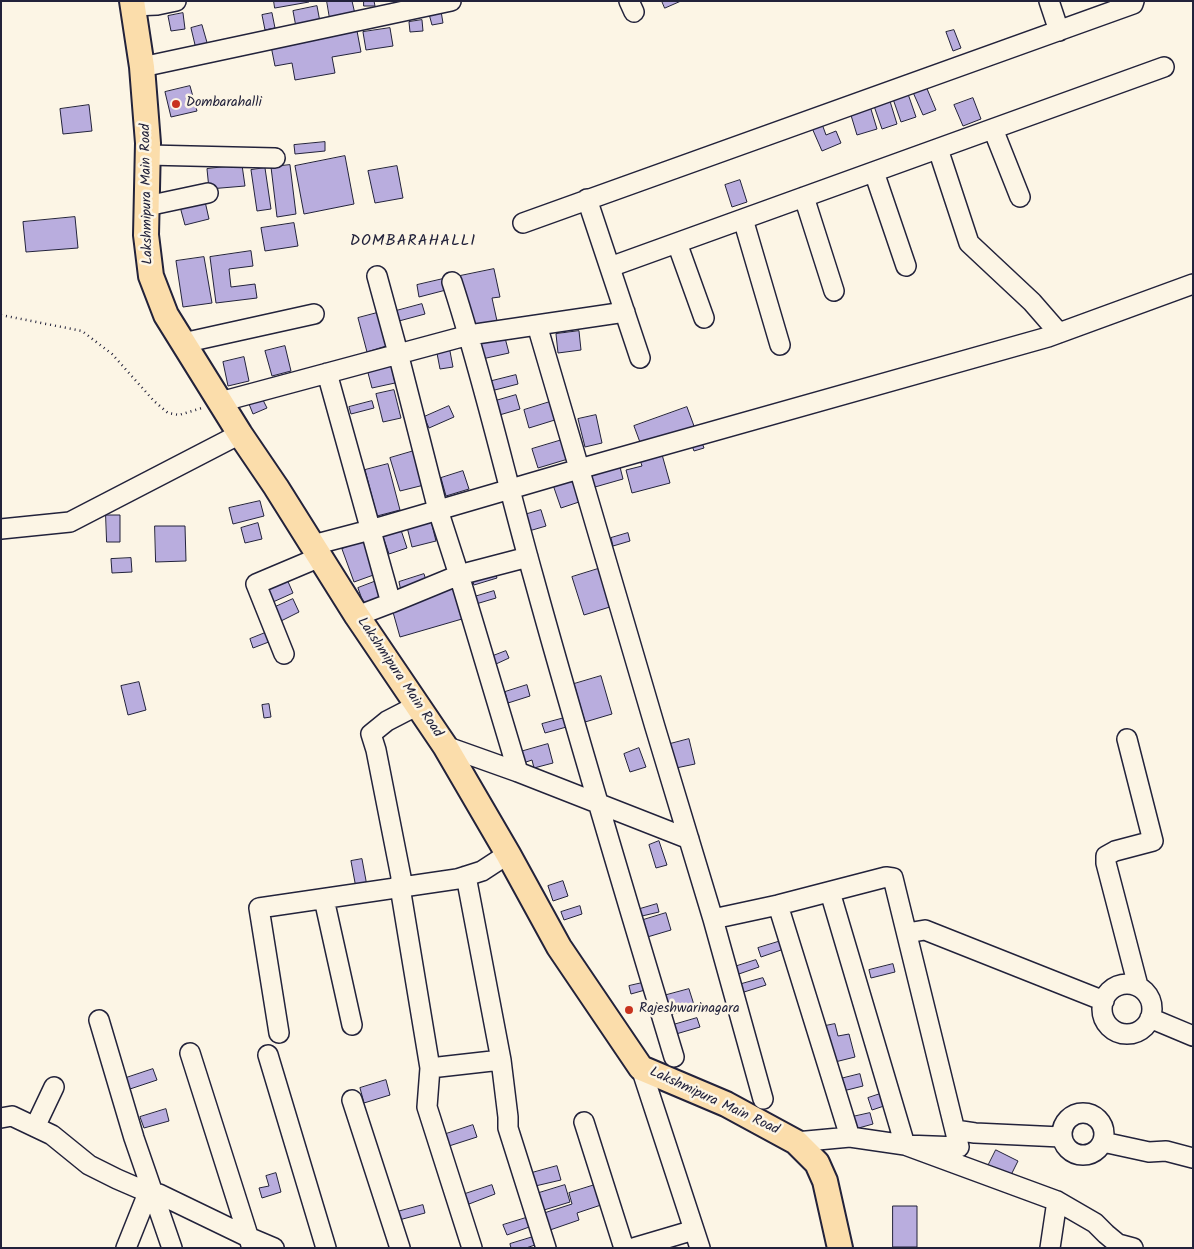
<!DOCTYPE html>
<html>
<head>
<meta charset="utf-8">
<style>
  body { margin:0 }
  #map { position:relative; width:1194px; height:1249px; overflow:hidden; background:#fcf5e5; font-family:Kalam,sans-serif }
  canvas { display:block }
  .frame { position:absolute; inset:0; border:2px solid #22223b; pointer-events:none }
</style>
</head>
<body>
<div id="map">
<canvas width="1194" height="1249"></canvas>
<div class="frame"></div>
</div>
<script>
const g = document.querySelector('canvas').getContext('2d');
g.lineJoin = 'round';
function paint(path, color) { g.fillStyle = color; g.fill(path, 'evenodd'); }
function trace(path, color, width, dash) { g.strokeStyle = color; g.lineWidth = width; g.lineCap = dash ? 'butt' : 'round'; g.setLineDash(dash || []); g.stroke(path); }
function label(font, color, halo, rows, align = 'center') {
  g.font = font + ' Kalam,sans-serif'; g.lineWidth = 5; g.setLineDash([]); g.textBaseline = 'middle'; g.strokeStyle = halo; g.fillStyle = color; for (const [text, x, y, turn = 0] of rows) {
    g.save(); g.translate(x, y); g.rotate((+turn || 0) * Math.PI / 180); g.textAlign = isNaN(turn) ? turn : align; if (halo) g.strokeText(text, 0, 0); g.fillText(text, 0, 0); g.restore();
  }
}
const building = new Path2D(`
  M274,1H309V2L275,8Z
  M327,1H352L355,14L330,19Z
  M364,1H374L375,6H364Z
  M662,1H681L665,8Z
  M317,6L320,22L296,27L293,11Z
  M441,11L443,23L432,25L429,14Z
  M183,13L185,29L171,31L168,16Z
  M272,13L275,28L265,30L262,15Z
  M422,20L423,31L410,32L409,22Z
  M202,25L208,46L196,49L191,28Z
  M390,28L393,46L366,50L363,32Z
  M954,30L961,48L953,51L946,32Z
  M357,31L361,52L332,57L335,73L295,80L292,63L275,66L271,46Z
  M925,84L936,110L923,115L912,90Z
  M190,86L197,111L171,117L165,92Z
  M907,91L916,117L901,122L892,96Z
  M889,98L897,124L882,129L873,103Z
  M973,98L981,119L963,126L954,105Z
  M89,105L92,131L63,134L60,109Z
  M870,106L877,129L857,135L850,112Z
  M822,124L826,135L836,131L841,143L822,151L812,128Z
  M325,142V151L295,154L294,145Z
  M345,156L354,204L304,214L295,166Z
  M242,165L245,186L209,189L207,169Z
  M290,165L296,214L277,217L271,167Z
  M397,166L403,198L375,203L368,171Z
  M265,168L271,209L257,211L251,170Z
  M740,180L747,202L732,207L725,185Z
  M204,197L209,219L185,225L179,203Z
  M75,217L78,248L26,252L23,222Z
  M294,223L298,246L265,251L261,228Z
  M251,251L253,266L229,269L231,287L255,284L257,298L216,303L210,257Z
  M204,257L212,303L183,307L176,261Z
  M494,269L500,297L492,298L497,321L471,326L460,276Z
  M443,279L446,290L419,297L417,285Z
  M422,304L425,314L399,321L396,311Z
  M377,313L386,346L367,352L358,318Z
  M579,331L581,350L558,353L556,334Z
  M504,334L509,353L482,359L477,341Z
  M285,346L291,371L272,376L265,351Z
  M449,346L453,367L440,369L436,348Z
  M244,357L249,381L228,386L223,362Z
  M391,364L395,383L372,388L367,369Z
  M516,375L518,384L491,391L488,382Z
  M394,390L401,418L383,422L376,394Z
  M516,395L520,409L496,416L492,402Z
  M262,398L267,408L253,414L249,404Z
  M372,401L374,408L351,414L349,407Z
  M553,401L558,419L529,428L524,410Z
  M449,406L454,417L429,428L424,417Z
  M687,407L694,426L641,445L634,426Z
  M596,415L602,443L585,447L578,419Z
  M562,440L568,459L538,468L532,449Z
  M701,440L704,448L694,451L691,443Z
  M414,451L424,485L400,491L390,458Z
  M661,451L670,483L632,493L626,470L642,466L639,457Z
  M619,463L623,479L595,487L590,470Z
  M388,464L400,510L377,516L365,470Z
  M463,471L469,489L446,496L441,478Z
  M573,475L582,501L561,508L552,482Z
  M260,501L264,516L233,524L229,508Z
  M541,510L546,526L529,531L524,515Z
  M106,515H120V542H107Z
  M431,521L436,541L412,547L407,527Z
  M258,523L262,539L245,543L241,528Z
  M155,526H185L186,561L156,562Z
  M400,527L407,548L389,554L382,534Z
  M628,533L630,541L613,546L611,538Z
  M367,539L379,573L354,582L342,549Z
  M131,558L132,572L112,573L111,559Z
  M601,568L613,606L584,615L572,577Z
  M494,570L497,578L474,585L471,577Z
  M424,574L427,583L401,591L399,582Z
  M286,577L293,593L273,602L266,586Z
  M379,580L385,598L364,605L358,588Z
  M453,587L462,619L400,637L391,605Z
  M494,591L496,598L476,604L474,597Z
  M293,599L299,612L279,622L273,608Z
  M270,631L274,640L253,648L250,639Z
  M506,651L509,658L496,664L493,656Z
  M601,676L612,714L585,722L574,684Z
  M139,682L146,710L128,715L121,686Z
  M527,685L530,696L508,703L505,692Z
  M269,704L271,717L264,718L262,705Z
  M568,717L570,726L545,733L542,724Z
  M689,739L695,764L676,768L670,744Z
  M548,744L553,763L534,768L532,760L523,763L520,752Z
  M639,748L646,767L630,772L624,754Z
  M659,841L667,865L656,868L649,845Z
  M362,859L367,886L356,888L351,861Z
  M563,881L568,896L553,901L548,886Z
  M657,904L659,912L642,916L640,909Z
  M580,906L582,914L564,920L561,912Z
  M666,913L671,930L644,938L640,921Z
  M781,941L784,949L761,957L758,948Z
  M756,960L759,967L736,975L734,967Z
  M893,964L895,972L871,978L869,970Z
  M763,978L766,985L741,993L738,985Z
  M642,983L645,990L631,994L629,986Z
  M689,989L695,1008L669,1015L663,996Z
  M697,1018L700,1027L676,1034L673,1025Z
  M835,1024L838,1036L849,1034L855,1057L835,1062L825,1026Z
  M153,1069L157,1080L130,1089L126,1078Z
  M860,1074L863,1086L843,1091L840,1079Z
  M386,1080L390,1095L364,1103L360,1088Z
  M880,1094L884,1106L872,1110L868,1098Z
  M166,1109L169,1121L144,1128L140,1117Z
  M870,1113L873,1124L855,1129L852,1117Z
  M473,1125L477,1137L449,1146L446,1134Z
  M996,1150L1018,1161L1009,1179L987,1168Z
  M557,1166L561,1180L531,1187L528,1174Z
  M276,1173L281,1192L262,1198L259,1188L269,1186L266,1176Z
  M598,1184L604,1204L577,1213L579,1220L550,1230L544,1213L572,1204L569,1193Z
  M492,1185L495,1194L469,1204L465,1194Z
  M565,1185L570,1202L544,1210L539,1193Z
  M423,1205L425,1213L399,1220L397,1212Z
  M893,1206H917V1247H893Z
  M529,1217L532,1226L507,1235L503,1225Z
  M533,1237L535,1245L526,1248H511L510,1244Z`);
paint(building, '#b9adde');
trace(building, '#22223b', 1);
const minor = new Path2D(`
  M629,1L634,12
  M1049,1L1059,31
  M133,6L157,5L176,1
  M142,67L451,1
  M993,129L1020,197
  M938,149L969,243L1032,302L1059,333
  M148,155L275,158
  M874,172L906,266
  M804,197L834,291
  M587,199L640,358
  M147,206L208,193
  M743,219L780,345
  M523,223L1133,4L1134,1
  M677,243L704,318
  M610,267L1164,67
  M377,276L398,353L438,510L459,575L528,557
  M452,282C484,380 506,480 534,579C578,739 626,898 674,1057
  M537,325L655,727L713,919L763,1099
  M183,343L314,314
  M327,373L391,603
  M220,402L469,335L625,312
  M1,529L70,522L240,434
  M313,545L370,530L579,469L1048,337L1193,284
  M357,616L391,603L459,575L518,772
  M284,654L256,584L320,557
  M418,705L387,721L371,734L376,750L401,877L400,887L430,1068L427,1107L472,1248
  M1127,739L1153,841L1115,851L1106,856V863L1138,986
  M445,746L518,772L689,839
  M466,876L501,1060L508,1117V1128L546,1248
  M830,892L905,1145L1057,1201L1095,1223L1106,1234L1118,1244L1133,1248
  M324,899L352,1025
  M778,905L850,1137
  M713,919L778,905L886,877L893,878L959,1147L905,1145L850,1137L796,1142
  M907,933L925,930L1104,1001
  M1102 1009a25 25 0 1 1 50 0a25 25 0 1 1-50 0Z
  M1150,1018L1193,1036
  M99,1020L134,1138L172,1248
  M279,1033L259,908L457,879L482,871L508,854
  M190,1053L252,1248
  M268,1055L326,1248
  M430,1068L501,1060
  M641,1068L700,1248
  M352,1100L400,1248
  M1062 1134a21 21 0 1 1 42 0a21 21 0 1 1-42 0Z
  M1,1118L12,1116L52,1135L89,1165L117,1179L154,1195
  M584,1122L624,1248
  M35,1127L54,1087
  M955,1130L975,1133L1061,1137
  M1103,1142L1149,1152L1166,1151L1193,1158
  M126,1248L146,1198L159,1194L248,1237L274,1248
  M633,1248L694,1230
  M1050,1248L1057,1201`);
const major = new Path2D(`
  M132,1L142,67L148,143L146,235L151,276L166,315L240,434L276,487L357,616L445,746L508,854L559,947L641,1068L726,1104L796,1142L817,1163L825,1181L840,1248`);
trace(minor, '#22223b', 22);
trace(major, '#22223b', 28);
trace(new Path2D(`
  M1,315L82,331L112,354L154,401L168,413L179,415L202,408`), '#22223b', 2.5, [1, 4]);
trace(minor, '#fcf5e5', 19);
trace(major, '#fbddab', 24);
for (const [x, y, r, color] of [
  [176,104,5,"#c8321e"],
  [629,1010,5,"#c8321e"]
]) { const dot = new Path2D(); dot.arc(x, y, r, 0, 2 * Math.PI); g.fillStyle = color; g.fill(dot); trace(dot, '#fcf5e5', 2); }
label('14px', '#22223b', '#fcf5e5', [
  ["Dombarahalli",186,104],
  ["Rajeshwarinagara",639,1010]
], 'left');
label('14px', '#22223b', '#fcf5e5', [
  ["Lakshmipura Main Road",148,194,-91],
  ["Lakshmipura Main Road",399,678,56],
  ["Lakshmipura Main Road",714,1102,25]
]);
g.letterSpacing = '1px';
label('16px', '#22223b', '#fcf5e5', [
  ["DOMBARAHALLI",413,242]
]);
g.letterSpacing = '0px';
</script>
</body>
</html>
